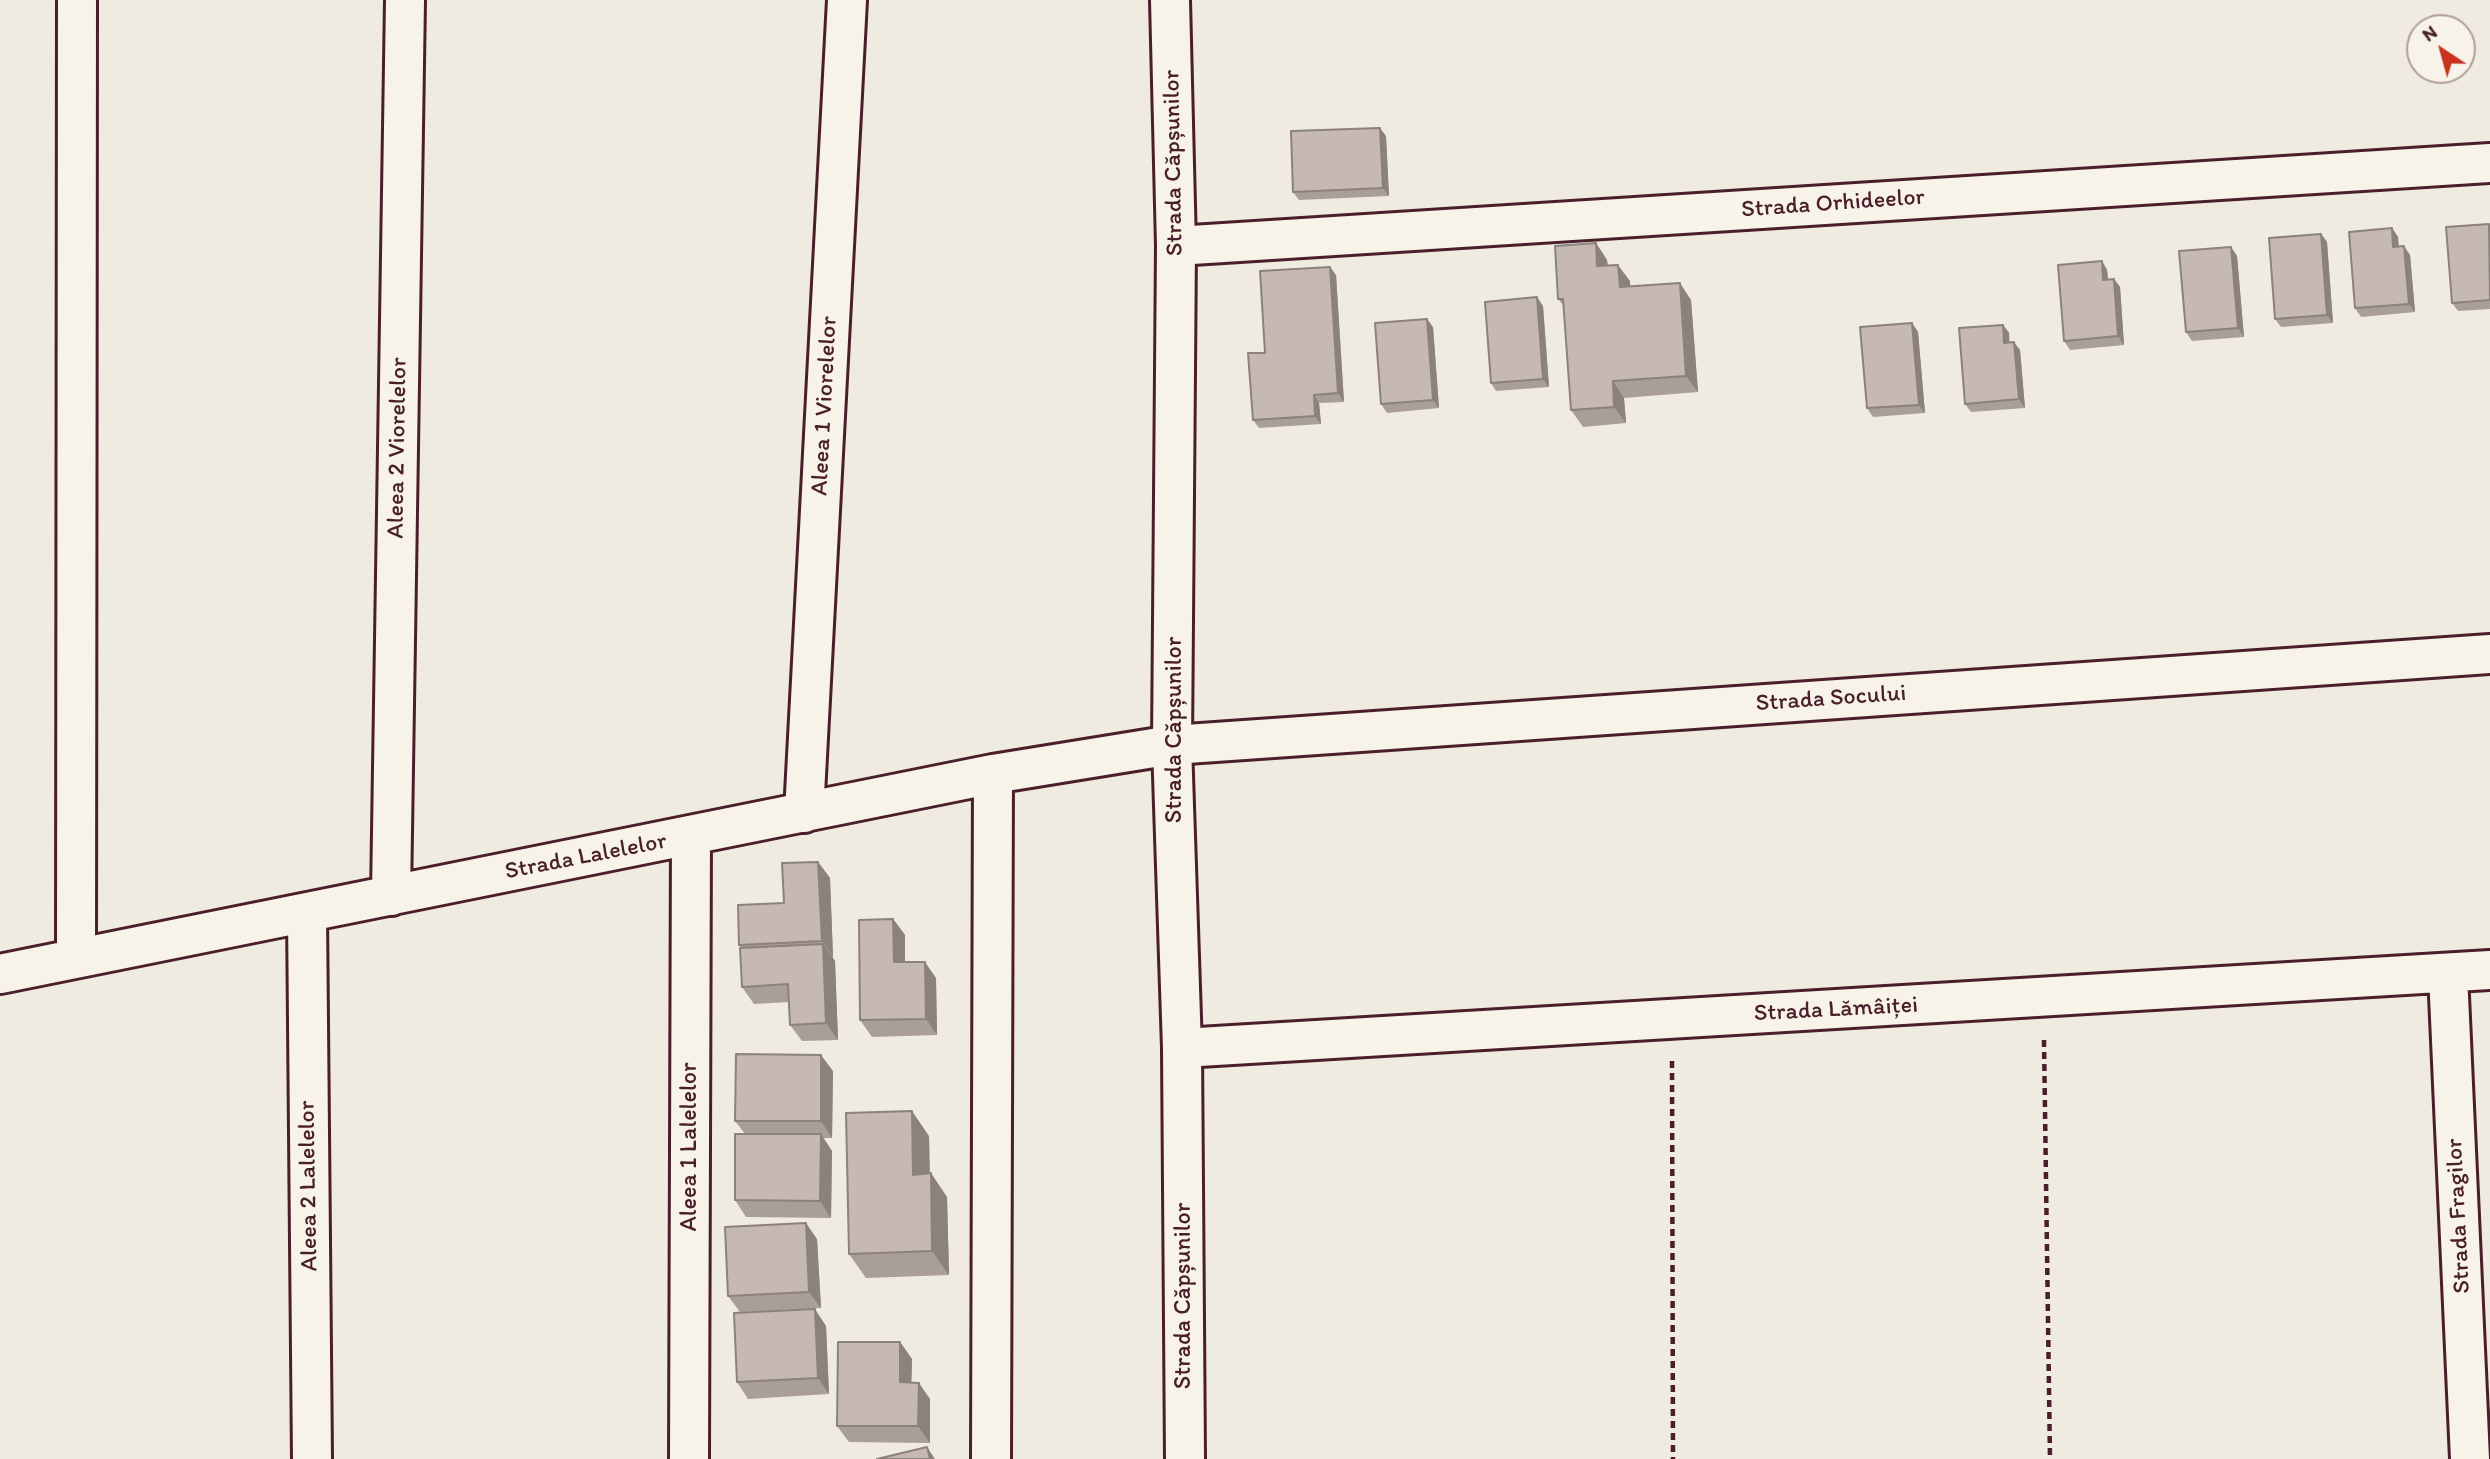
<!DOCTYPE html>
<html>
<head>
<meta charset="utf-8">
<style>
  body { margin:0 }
  #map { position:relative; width:2490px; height:1459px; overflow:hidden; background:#f0ebe0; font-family:Itim,sans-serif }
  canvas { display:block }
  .north { position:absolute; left:2406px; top:14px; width:70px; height:70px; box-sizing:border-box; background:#f7f3e8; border:2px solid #b29e9c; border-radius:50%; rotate:324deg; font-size:19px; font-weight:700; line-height:28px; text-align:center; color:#4a1f2b }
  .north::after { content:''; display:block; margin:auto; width:24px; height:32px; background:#c8321e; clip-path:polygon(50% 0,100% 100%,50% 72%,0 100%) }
</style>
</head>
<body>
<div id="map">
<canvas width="2490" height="1459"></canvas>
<div class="north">N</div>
</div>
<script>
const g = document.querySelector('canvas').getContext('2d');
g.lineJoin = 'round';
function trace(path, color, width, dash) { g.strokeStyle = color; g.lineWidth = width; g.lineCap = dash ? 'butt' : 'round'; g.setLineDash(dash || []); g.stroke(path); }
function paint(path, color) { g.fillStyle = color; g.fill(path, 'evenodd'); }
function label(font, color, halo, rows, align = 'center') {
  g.font = font + ' Itim,sans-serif'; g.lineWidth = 5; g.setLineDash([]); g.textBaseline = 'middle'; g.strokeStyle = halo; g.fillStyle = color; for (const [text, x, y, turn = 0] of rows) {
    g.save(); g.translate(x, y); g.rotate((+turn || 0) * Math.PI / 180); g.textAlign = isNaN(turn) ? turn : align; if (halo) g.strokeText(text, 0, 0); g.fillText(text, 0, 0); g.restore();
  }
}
const minor = new Path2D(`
  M1176,246L2490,163
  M804,813L847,0
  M391,896L405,0
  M307,913L312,1459
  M76,958L77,0
  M0,974L993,774L1172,745L2490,654
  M2448,974L2470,1459
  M1182,1048L2490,970
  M689,1459L691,835
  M991,1459L993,774`);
const tertiary = new Path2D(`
  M1170,0L1176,246L1172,745L1182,1048L1185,1459`);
trace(minor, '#4a1f2b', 44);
trace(tertiary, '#4a1f2b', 44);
trace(new Path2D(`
  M2044,1040L2050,1459
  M1672,1061L1673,1459`), '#4a1f2b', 4.5, [7, 5]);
trace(minor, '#f7f3e8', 38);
trace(tertiary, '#f7f3e8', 38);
paint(new Path2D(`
  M1386,136L1389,196L1299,200L1293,192Z
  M2489,224L2490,309L2458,311L2452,303Z
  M2392,228L2398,237L2399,247L2410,255L2415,312L2361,317L2355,308Z
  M2321,234L2327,242L2333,323L2281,327L2275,319Z
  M1596,243L1607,260L1608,265L1630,281V286L1691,300L1698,392L1624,398L1626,423L1583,427L1571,410L1564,306L1558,299Z
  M2231,247L2237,256L2244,337L2192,341L2186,332Z
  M2102,261L2107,270L2108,279H2114L2120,287L2124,345L2070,350L2064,341Z
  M1336,275L1344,402L1319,403L1321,424L1259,428L1253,420L1265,353Z
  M1543,306L1549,387L1496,391L1491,383Z
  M1912,323L1918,332L1925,413L1873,417L1867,408Z
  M2003,325L2009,333V342L2020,350L2025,408L1971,412L1965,404Z
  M1433,327L1439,408L1387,413L1381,404Z
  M818,862L830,878L833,957H832L835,961L838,1040L802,1041L790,1025L789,1002L754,1004L742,987L741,948L739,945L784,903Z
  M893,919L905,935V962L936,978L937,1035L872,1037L860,1020Z
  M833,1071L832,1138H823L832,1151L831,1218L746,1217L735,1200L745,1134L735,1121Z
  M929,1136L930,1173L947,1197L949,1275L866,1278L849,1254Z
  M817,1239L821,1308L740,1312L728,1296Z
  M826,1326L829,1394L748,1399L737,1382Z
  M900,1342L912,1359L911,1383L930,1399V1443L849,1442L837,1426Z`), '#aa9e9a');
paint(new Path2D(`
  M1380,128L1386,136L1389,196L1383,188Z
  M2392,228L2398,237L2399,256L2393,247Z
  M2321,234L2327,242L2333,323L2327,315Z
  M1596,243L1607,260L1609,282L1597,266Z
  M2404,246L2410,255L2415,312L2409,304Z
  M2231,247L2237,256L2244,337L2238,328Z
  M2102,261L2107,270L2109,288L2103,280Z
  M1618,265L1630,281L1631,304L1620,287Z
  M1330,267L1336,275L1344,402L1338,393Z
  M2114,279L2120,287L2124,345L2118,336Z
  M1680,283L1691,300L1698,392L1686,376Z
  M1537,297L1543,306L1549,387L1543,379Z
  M1427,319L1433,327L1439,408L1433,400Z
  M1912,323L1918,332L1925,413L1919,405Z
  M2003,325L2009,333L2010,351L2004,343Z
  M2014,342L2020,350L2025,408L2019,399Z
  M1613,381L1624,398L1626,423L1614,407Z
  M1314,395L1319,403L1321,424L1315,416Z
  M818,862L830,878L833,957L822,941Z
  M893,919L905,935V978L894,962Z
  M823,944L835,961L838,1040L826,1023Z
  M925,962L936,978L937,1035L926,1019Z
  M821,1055L833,1071L832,1138L821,1121Z
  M912,1111L929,1136L930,1199L913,1175Z
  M821,1134L832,1151L831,1218L820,1201Z
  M931,1173L947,1197L949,1275L932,1251Z
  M806,1223L817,1239L821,1308L809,1292Z
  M815,1309L826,1326L829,1394L818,1378Z
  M900,1342L912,1359L911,1399L900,1382Z
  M919,1383L930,1399V1443L918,1426Z
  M927,1447L935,1459H930Z`), '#8b817d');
const building = new Path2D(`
  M1380,128L1383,188L1293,192L1291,131Z
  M2489,224L2490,300L2452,303L2446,227Z
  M2392,228L2393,247L2404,246L2409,304L2355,308L2349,232Z
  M2321,234L2327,315L2275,319L2269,238Z
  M1596,243L1597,266L1618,265L1620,287L1680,283L1686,376L1613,381L1614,407L1571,410L1563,299H1558L1555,246Z
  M2231,247L2238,328L2186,332L2179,251Z
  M2102,261L2103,280L2114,279L2118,336L2064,341L2058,265Z
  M1330,267L1338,393L1314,395L1315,416L1253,420L1248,353H1265L1260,271Z
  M1537,297L1543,379L1491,383L1485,302Z
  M1427,319L1433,400L1381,404L1375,323Z
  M1912,323L1919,405L1867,408L1860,327Z
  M2003,325L2004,343L2014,342L2019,399L1965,404L1959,328Z
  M818,862L822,941L739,945L738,905L784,903L782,863Z
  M893,919L894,962H925L926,1019L860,1020L859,920Z
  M823,944L826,1023L790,1025L788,984L742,987L740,948Z
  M736,1054L821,1055V1121H735Z
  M912,1111L913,1175L931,1173L932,1251L849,1254L846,1113Z
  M735,1134H821L820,1201L735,1200Z
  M806,1223L809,1292L728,1296L725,1227Z
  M815,1309L818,1378L737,1382L734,1313Z
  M838,1342H900V1382L919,1383L918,1426H837Z
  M927,1447L930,1459H877Z`);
paint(building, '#c6b8b3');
trace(building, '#8b817d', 2);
label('24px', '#4a1f2b', '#f7f3e8', [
  ["Strada Căpșunilor",1174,163,-91],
  ["Strada Orhideelor",1833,204,-4],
  ["Aleea 1 Viorelelor",825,406,-87],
  ["Aleea 2 Viorelelor",398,448,-89],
  ["Strada Socului",1831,699,-4],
  ["Strada Căpșunilor",1175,730,-90],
  ["Strada Lalelelor",586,857,-11],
  ["Strada Lămâiței",1836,1010,-3],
  ["Aleea 1 Lalelelor",690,1147,-90],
  ["Aleea 2 Lalelelor",309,1186,-91],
  ["Strada Fragilor",2459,1216,-93],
  ["Strada Căpșunilor",1184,1296,-90]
]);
</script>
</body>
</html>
